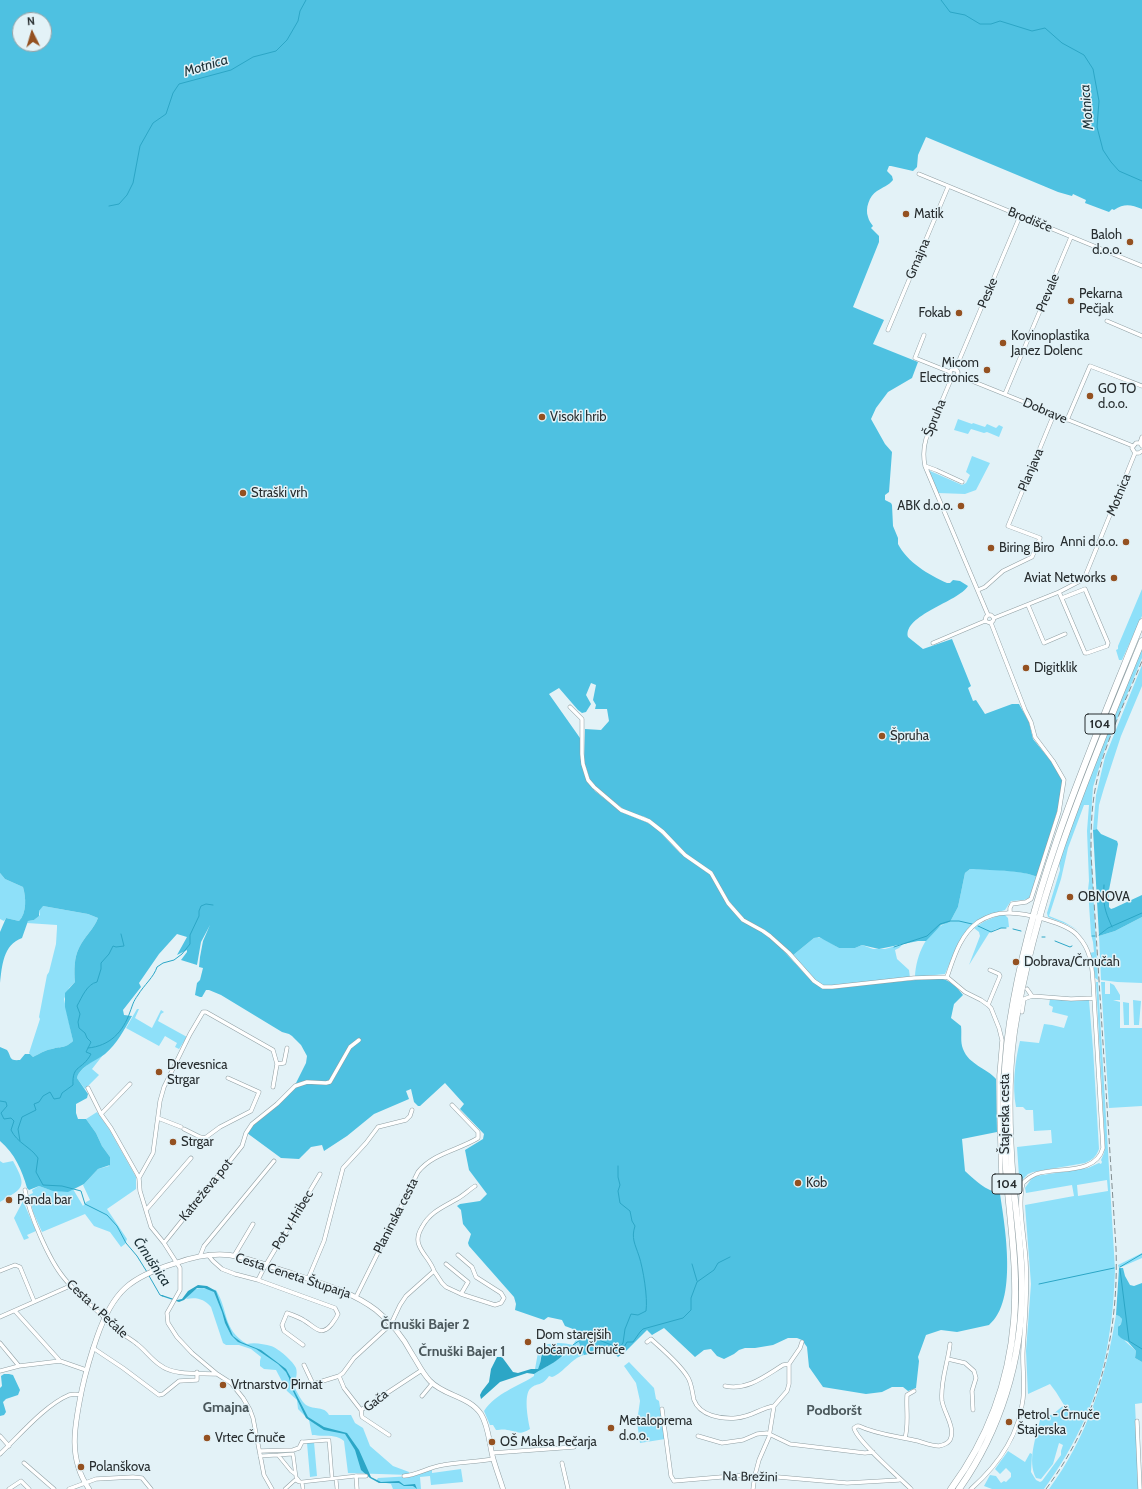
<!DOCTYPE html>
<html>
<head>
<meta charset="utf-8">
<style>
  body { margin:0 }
  #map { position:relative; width:1142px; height:1489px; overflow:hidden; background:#e3f2f7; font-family:Cabin,sans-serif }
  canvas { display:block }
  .north { position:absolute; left:12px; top:12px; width:40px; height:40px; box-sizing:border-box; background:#e3f2f7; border:1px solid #98a3a7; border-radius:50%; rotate:355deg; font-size:11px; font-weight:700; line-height:16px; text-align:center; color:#272d2f }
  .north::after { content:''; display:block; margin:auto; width:14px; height:18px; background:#945121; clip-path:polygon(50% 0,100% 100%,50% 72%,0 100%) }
</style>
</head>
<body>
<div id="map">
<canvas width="1142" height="1489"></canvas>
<div class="north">N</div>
</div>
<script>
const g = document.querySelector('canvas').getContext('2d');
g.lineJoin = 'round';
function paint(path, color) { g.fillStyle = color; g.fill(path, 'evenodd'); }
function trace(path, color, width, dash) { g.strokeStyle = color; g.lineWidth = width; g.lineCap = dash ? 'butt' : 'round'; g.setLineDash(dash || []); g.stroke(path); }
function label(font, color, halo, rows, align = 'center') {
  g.font = font + ' Cabin,sans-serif'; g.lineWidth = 3; g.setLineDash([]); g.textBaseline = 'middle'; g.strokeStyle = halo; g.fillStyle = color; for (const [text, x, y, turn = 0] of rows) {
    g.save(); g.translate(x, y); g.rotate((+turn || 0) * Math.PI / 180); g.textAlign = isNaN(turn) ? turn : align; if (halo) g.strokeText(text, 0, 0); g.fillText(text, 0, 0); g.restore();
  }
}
paint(new Path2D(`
  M958,419L972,424L973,423L985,427L987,424L996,428L999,425L1003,427L999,437L987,432L984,433L971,429L968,434L954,430Z
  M972,456L990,463L976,490L965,494L938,493L928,470L962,485L966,483L970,475L966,472Z
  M1142,589V616L1122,660H1119L1116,650L1118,649V646Z
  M1142,648V658L1105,749L1093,787L1090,832L1098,980L1095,978L1093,964L1090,953L1094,952L1093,942L1091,934L1088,890L1089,881L1087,831L1089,805H1084L1068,848L1061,879L1049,916L1064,922L1078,930L1066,924L1048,917L1047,913L1060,870L1059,862L1086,785Z
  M1142,665V686L1121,736L1104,788L1099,805L1097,829L1093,830L1096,795L1105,757Z
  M970,869C984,869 1025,870 1037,877L1029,898L1024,900L1011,901L1005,910L988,915L970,926L959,942L945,974L915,977C916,955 927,928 950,922L958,907L965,873Z
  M0,873L5,879L23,887C26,897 27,913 19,921L6,918L4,921L0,919Z
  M42,906H43L88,914L98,918C94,929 84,937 79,948C74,957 74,972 75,982L69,988L64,999L73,1041C64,1049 62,1046 52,1049C45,1050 39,1054 33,1057L29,1053L40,1019L39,1017L47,975L49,972L56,944L57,928V925L27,923L28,921L34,920L40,915L39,911Z
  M1000,915H1005L1008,918L1009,927L996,929L989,933L969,965L980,936L979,932L974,928L985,921Z
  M1142,917V983L1117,982L1101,980L1099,936L1115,931Z
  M817,937L824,939L839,948H855L862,945L873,949H885L903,944L899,948L895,950L897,959L909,970L910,978L824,986L815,980L792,956L814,938Z
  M1096,982H1098L1115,1270C1114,1292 1113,1314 1109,1336C1101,1392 1077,1444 1044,1489H992L984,1486L990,1475L996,1476L1001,1483L1004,1481L1006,1482L1011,1477V1473L1006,1468L1000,1474L995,1469L1008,1451L1025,1462L1030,1453L1032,1454L1031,1472L1036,1480L1040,1482L1042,1481L1061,1455V1451L1063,1445L1059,1443L1053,1464L1041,1479L1036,1478C1027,1461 1036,1437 1040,1420L1043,1419L1044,1415H1052L1064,1405L1056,1392L1050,1384L1028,1394L1026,1351L1031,1284L1025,1205L1074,1196L1072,1185L1026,1193L1025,1188L1032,1178L1036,1176L1088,1168L1099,1163L1101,1164L1102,1162L1101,1160L1104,1153L1105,1146ZM1107,1180L1108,1191L1078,1196L1077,1185Z
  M1101,982H1105V994H1110V983L1114,985L1120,995V1000H1113L1120,1002V1028H1142V1106L1109,1108Z
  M1050,999L1089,1000L1093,1049L1099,1149C1096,1157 1092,1160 1085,1163L1033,1172L1028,1174L1022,1180L1019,1176L1017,1147L1052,1143L1051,1130L1034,1131L1033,1110H1026L1023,1107H1016C1012,1086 1015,1061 1020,1041L1039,1043L1044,1024L1052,1025L1064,1028L1068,1016L1052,1012L1053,1007L1049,1005Z
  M1133,1000L1141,1001L1139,1025H1134Z
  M1123,1002L1129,1003V1025H1124Z
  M137,1009H139L135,1018L152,1028L161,1010L164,1012L161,1014L158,1021L187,1037L179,1049L175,1047L177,1043L165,1036L159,1046L126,1028Z
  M103,1055L92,1069L99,1075L85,1089L77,1078C79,1068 95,1060 103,1055Z
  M97,1112L109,1129L136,1177V1189L107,1209L127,1239L125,1244L121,1247L110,1232L94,1226L85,1214L42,1232L33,1212L29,1195L33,1193L32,1190L39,1186C50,1190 62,1194 73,1189L83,1206L86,1202L90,1200L83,1185L98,1169L109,1166L110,1157L102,1146L96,1133L86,1119Z
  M0,1161L3,1163L13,1161C28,1188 23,1188 0,1202Z
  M23,1201L36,1231L27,1235L29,1238L24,1240L14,1218Z
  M1142,1253V1258L1119,1268L1118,1265Z
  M202,1288L216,1290C229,1311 222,1329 247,1344C254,1342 264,1344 271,1346C278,1348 294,1362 296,1368C298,1374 295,1381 294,1386C297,1392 301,1401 306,1405C314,1410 325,1406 329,1415H351L355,1423L363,1428L370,1446L393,1466L409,1472L410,1475L348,1473L344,1441C335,1433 323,1437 312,1435L309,1420L298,1409L297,1400L287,1391L276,1370L264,1369L260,1366V1361L261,1357L251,1349L239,1345H226L223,1343L211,1307C204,1299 197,1297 186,1299L194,1289Z
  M1116,1315L1119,1316L1122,1319L1121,1324L1119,1325L1125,1341L1136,1351L1135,1358L1142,1362V1403L1135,1404L1139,1489H1049C1087,1438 1106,1377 1116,1315Z
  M577,1338L584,1355C571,1358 564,1373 552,1377L549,1376C541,1387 538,1382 531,1388C523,1394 528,1420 530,1429C519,1436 517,1431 507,1430C503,1429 500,1430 496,1430L493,1425H490L484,1411C497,1392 516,1388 534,1376V1374L565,1355L561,1348L555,1347L541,1355L540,1365L538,1369H535L539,1347C551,1342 562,1342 573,1345Z
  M629,1362L654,1388L656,1399L659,1401L665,1439L640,1443L637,1422L640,1401L636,1383L624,1366Z
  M314,1442L317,1476L310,1477L307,1443Z
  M461,1469L463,1482L431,1485L430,1476L420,1477L421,1489H393L391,1484L376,1481L378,1478L412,1476L421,1472L432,1470V1473Z`), '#8ee0f9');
paint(new Path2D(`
  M0,0H1142V209C1131,205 1125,203 1114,210L1112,209L1109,212L1085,203L1086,200L1073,194L1072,196L1058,192L926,137L918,155L917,167L913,171L891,166H889L887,171L892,176L893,180C888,186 883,187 877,191C869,196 865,209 868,217C869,221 871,223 873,226L871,228L879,236V242L853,307L884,320L873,344L918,362L912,378L888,392L876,408L871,419L885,444L892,452L889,492L885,495V500L891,503L892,505L893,526L898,538V544C907,562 929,575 947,583H950L953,580L960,581L968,586C958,602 903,615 908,637L923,649L952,639L971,686L968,688L973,701L976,700L985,714L1012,704H1019L1029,722L1033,739L1055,766L1063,781L1059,805L1037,877C1024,870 986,870 970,869L965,873L958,907L950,922L941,925L926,941H918L879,949L862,945L855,948H839L819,937L814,938L792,956L763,929L746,920L741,916L729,901L713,874L692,859L670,839L657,825L645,817L626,811L596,788L590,780L584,761L585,731V729L601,730L609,721L607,709H595L596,705L593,700L596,685L591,683L586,695L591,704L586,712L582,713L578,710L559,688L549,694L580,738V754L582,765L585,776L595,791L621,812L646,822L655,827L680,853L712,876L727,902L740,919L764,933L780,947L807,976L822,988L939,978C950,980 956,986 963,995L954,1004L951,1018L961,1026C962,1034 960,1042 963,1049C969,1065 987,1068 996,1079L997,1132L962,1139L965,1171C977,1182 984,1189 1000,1194C1005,1227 1018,1301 989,1325L957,1332L941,1330L926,1335L918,1357L919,1361L916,1388L908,1391L903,1387H892L882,1392L866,1394L823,1387L809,1367L807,1347L802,1340L797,1338H788L773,1345L755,1348H745L739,1350L734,1354L724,1359L717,1356L711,1349L704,1350L695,1357L664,1328L652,1335L647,1330L627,1350L618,1357C609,1348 595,1353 584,1355L577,1338L581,1332L565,1326L562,1320L548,1317L544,1320L515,1310L516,1304L514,1297L469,1246L468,1243L471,1234L463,1224L461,1210L457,1206L460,1204L480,1201L487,1194L469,1170L465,1150L483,1139L484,1134L460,1109L464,1104L445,1083L420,1106H418L414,1102L411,1089L406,1091L409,1099L374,1114L347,1136L324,1151L322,1145L311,1147L299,1159L281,1158L247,1133L255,1122L288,1094L296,1083L306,1063L307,1056L301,1045L292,1036L289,1034L282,1032L221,995L209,990H206L202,997H200L195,995L197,983L200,980L203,968L199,967L200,957L203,941L210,925L201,942L197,965L181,960L187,952V950L177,955L187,937L177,934L159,954L139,983L141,987L123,1010L124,1015L132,1016C124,1030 117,1044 105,1054C96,1061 80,1066 77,1078L88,1094L87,1098L76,1104V1113L78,1119H86L96,1133L102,1146L110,1157V1165L98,1169L84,1184L68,1192L53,1191L39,1186L29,1190L27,1188C22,1170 15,1154 0,1141V1047L7,1050C12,1057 8,1061 20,1060L25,1054H30L33,1057C39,1054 45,1050 52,1049C62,1046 64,1049 73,1041L65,1007V993L75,982C74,972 74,957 79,948C84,937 94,929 98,918L88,914L43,906L39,911V916L34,920L28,921L22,938C3,945 2,966 0,983V932L6,918L19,921C27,913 26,897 23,887L5,879L0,873ZM20,20H44V44H20Z
  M1097,829L1101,834L1117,841L1118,844L1109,890V907L1111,909L1114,908L1142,895V917L1115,931L1099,936L1093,830Z
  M1119,1268H1123L1125,1276L1130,1285L1134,1286L1142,1283V1362L1135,1358L1136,1351L1128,1342L1121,1338L1118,1335V1327L1121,1324L1122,1319L1119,1316L1116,1315Z
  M4,1374H9L13,1375L20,1390L18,1395L6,1399L3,1402L6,1412L4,1415L0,1416V1388L2,1386L1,1376Z`), '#4ec1e1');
paint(new Path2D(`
  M198,1285L207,1286L216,1291L227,1322L233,1336L241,1342L261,1350L286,1369L291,1378L294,1390L308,1417L324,1427L347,1433L359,1450L371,1477L381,1482L399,1481L404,1485L415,1484L417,1489L413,1486H404L399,1483H379L370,1478L361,1470L355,1450L345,1434L324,1430L306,1418L292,1389L289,1378L286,1372L278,1364L256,1349L238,1342L231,1335L225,1323L222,1312L214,1292L204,1288H197L184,1300L179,1302L161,1296L162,1295L177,1300L182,1299L188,1291Z
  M555,1347L561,1348L569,1347C564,1359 545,1367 534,1374L527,1373L500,1382L481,1399L480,1395L482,1391L489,1382L491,1369L497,1357H502L513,1372L518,1373L531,1369H538C545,1354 535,1355 555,1347Z`), '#2ca6c6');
trace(new Path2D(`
  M941,0L950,12L965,15L980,24H991L1000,21L1032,31L1045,28L1062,43L1084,55L1093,69L1099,101L1097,127L1103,150L1111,162L1119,171L1142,181
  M109,206L119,204L127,195L133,183L140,146L153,123L166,114L173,93L179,84L231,70L253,57L276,51L287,40L298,21L300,11L306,0
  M1104,885C1103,904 1104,909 1112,927
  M978,926L991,932L1001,928H1006
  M1013,929L1021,931
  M1099,935L1108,928L1142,913
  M1092,936H1095
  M1042,937H1045
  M1055,941L1070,947L1072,946
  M894,947L927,936L940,924L950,921H959L972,924
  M88,1048C110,1046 123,1032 130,1012C133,1004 133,1002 138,995C144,985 154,977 157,967L163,963L174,960L182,954L190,944V935L199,916V911L201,906L206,904L213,905
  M0,1101L6,1102L7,1106L1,1113L4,1119L11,1118L14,1121L11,1130C17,1143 31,1147 38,1158L36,1172L43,1185L62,1186L81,1191L85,1204L107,1215L117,1226L126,1243L137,1256L147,1272
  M20,1141L18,1129L22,1117L36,1110L34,1104L39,1102L43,1096L50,1092L54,1099L60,1098L62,1093L73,1085C72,1064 82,1071 91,1054L86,1052L91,1042L87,1038L85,1033L79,1028L78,1022L80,1014L77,1006C82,997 87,984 97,982L101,969V963L109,954L113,946L116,947L124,946L121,934
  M692,1264L697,1281
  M1120,1267L1142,1254
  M1120,1269L1129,1341L1142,1349
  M148,1274L160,1295L163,1296
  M1039,1284L1114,1268
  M573,1345L583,1338H594L619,1348L623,1343L625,1329L631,1314L638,1315L646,1311C648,1298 643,1268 639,1256C635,1244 631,1238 635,1226L632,1221L630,1211L620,1203L618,1191L620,1185L618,1177V1166
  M619,1348L623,1349L627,1342H633L640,1332L643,1329L683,1318L691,1310V1298L697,1282L714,1270L718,1263L730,1257`), '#2ca6c6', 1);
const pedestrian = new Path2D(`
  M302,1442L329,1440L332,1478
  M278,1455L293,1454L296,1477L300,1482H302L303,1489
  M260,1456L278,1455L291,1471L295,1474
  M336,1479L337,1489
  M302,1482L356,1476
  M285,1489L295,1480L299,1482`);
const minor = new Path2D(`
  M919,174L1142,266
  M1107,321L1142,336
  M888,330L948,187
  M924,335L915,358L950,372
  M950 373a4 4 0 1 1 8 0a4 4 0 1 1-8 0Z
  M955,370L1020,216
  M957,375L1133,446
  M952,377L926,439C923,449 923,456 925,466L988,615
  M1005,394L1071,237
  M1067,420L1090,366L1142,386
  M1140,443L1142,437
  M1142,446L1140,443H1136L1132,448L1135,453H1139L1142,451
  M925,466L936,470L962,482
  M978,590L985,587L1003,571L1032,557L1040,538L1008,526L1054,414
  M1059,592L1085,653H1087L1107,646L1108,643L1085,589L1062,598
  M1028,605L1044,643L1065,634
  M994,618L1059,592L1084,579L1135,453
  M991,623L1025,710L1031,722L1035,737L1053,761L1064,780L1059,812L1031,899L1026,902L1012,904L1010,908V913
  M933,643L985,621L986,617L988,615H991L994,618L993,621L990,623L985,621
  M570,707L582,719V754L583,764L588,780L594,787L621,810L649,821L663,832L685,855L711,873L728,903L743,920L763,931L770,936L789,953L814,981L823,987H832L914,978L947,977
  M1027,989L1032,996L1071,999L1093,998
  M988,1005L1000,976L999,974L990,970
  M1022,1012L1024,999L1032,996
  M277,1064L284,1063L287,1048
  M88,1088L101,1114L111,1128L137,1174L139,1178L140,1191L151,1227L164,1243L180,1268V1290L167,1313L168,1323L177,1337L192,1353L217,1374L231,1383L243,1398L250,1410L253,1418L264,1475L272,1489
  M101,1114L130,1084
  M158,1118L181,1127
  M184,1129L200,1137L205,1138L220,1127L251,1111L259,1092L228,1078
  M139,1178L153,1153L160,1101L164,1087L190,1034L203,1012H206L273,1050L277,1064L273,1087
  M25,1190C29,1214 49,1260 64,1278C76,1293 91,1305 104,1317C112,1330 126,1335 137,1344C145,1350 151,1359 160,1365C174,1376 199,1373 217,1374
  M146,1210L191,1158
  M164,1243L242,1146L246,1133L252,1124L277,1104L295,1086L307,1082L326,1083L330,1082L350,1047L359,1040
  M208,1255L213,1261L222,1269L235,1274L258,1280L335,1308L338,1314C336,1319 334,1321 331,1325C321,1337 315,1327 305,1321C299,1317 293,1315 287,1313L282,1325L284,1331L303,1345
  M200,1256L204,1246L274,1161
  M234,1256L253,1224
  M446,1264L468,1282L461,1294
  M0,1271L15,1265L20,1267L34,1301
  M434,1271L442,1283L446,1287L461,1294L495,1305L501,1303L504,1298L501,1293L476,1277L472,1267L458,1255
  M308,1279L324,1241L343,1168L366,1143L378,1127L406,1120L410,1116L412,1110
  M258,1280L264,1268L320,1174
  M356,1297L418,1172C433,1153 459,1150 478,1138V1132L452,1105
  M15,1311L60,1361
  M0,1317L70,1286
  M647,1342L651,1339C663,1350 678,1362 687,1376C692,1383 692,1392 694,1400C700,1416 721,1419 736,1418C752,1417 760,1408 774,1406
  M0,1343L19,1366
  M93,1348L123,1368L159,1395L163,1394L179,1381L197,1380V1372
  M948,1359L965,1363L974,1371L976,1378L972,1391L973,1410
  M304,1365L313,1384L339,1376L343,1373L354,1358L391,1324L400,1305L406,1296L434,1271C431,1261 422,1254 419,1245C416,1238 419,1232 422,1227C430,1212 443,1207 457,1199C464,1195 469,1190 475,1186
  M0,1371L19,1366L60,1361L86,1370
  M339,1376L344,1388L361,1410
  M725,1386C747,1391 765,1376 783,1365L789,1364L800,1348L802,1342
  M422,1396L432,1384
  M662,1409L671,1476L674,1481L733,1476L755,1475L847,1483L899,1480
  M1137,1421L1140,1489
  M389,1435L362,1417L361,1410L422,1370
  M0,1436L9,1446
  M698,1436L722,1443L743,1440L757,1434L767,1433L790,1444L865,1453L873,1452
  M905,1438C909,1424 906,1410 907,1395L914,1391
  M260,1451L293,1450L299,1448L302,1442
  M492,1453L574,1447
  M0,1454C19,1436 45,1405 69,1395C73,1394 77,1394 81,1395
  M24,1463L54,1489
  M562,1463L568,1489
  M404,1476C417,1475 429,1467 443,1465C460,1462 477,1462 493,1459
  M9,1489L21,1481L29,1489
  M69,1489L96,1479L133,1477L142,1478L151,1489
  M357,1489L356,1476H366
  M753,1489L755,1475L759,1460L769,1437L774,1406L787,1391L789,1384V1364
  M911,1489C900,1478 856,1440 854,1428L857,1426H859C878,1435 898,1436 918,1441C925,1443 932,1446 939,1446C944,1445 948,1443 950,1440C956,1428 944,1413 942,1401C940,1381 948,1363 950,1344
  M971,1489C997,1466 1019,1435 1023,1399C1025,1382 1022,1366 1023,1350C1025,1320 1028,1291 1026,1262C1025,1238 1017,1205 1023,1183C1027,1179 1031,1176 1036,1174C1057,1167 1096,1175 1103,1148L1093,981C1092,964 1090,949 1078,936C1068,923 1023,912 1007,913C997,913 986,917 978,922C960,935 954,957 947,977L965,992L981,1000L988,1005L991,1008L999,1028L1002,1040L999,1075V1114L1001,1176`);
const tertiary = new Path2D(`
  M89,1489C67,1457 75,1424 82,1389C86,1371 91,1354 97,1337C113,1291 130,1277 176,1263C193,1257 210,1253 229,1255C250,1258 271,1267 291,1273C320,1283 351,1291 376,1310C391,1322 403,1337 412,1354C418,1363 422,1373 430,1381C444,1396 469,1396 481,1414C489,1427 489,1443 493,1458C496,1469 500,1479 503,1489`);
const primary = new Path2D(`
  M951,1489C987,1440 1009,1383 1014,1321C1018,1274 1011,1228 1007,1181C1002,1128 1002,1075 1010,1022C1032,882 1089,753 1142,622
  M959,1489C1000,1431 1022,1360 1022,1289C1022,1253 1017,1218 1013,1183C1009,1133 1007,1082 1014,1032C1035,895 1090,768 1142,641`);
trace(pedestrian, '#909fa3', 4);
trace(minor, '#909fa3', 4.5);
trace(tertiary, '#909fa3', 5.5);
trace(primary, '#909fa3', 7);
trace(pedestrian, '#fff', 3);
trace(minor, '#fff', 3.5);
trace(tertiary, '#fff', 4.5);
trace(primary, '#fff', 6);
trace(new Path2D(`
  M1046,1489C1099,1418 1119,1335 1116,1248L1091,854C1091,835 1091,816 1094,796C1101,749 1124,705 1142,661`), '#828d90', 1, [6, 3]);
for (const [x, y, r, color] of [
  [906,214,4,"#945121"],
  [1130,242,4,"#945121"],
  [1071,301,4,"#945121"],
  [959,313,4,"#945121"],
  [1003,343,4,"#945121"],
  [987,370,4,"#945121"],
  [1090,396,4,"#945121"],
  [542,417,4,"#945121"],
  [243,493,4,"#945121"],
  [961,506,4,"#945121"],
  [1126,542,4,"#945121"],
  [991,548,4,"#945121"],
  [1114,578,4,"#945121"],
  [1026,668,4,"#945121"],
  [882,736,4,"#945121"],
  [1070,897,4,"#945121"],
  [1016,962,4,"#945121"],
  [159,1072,4,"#945121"],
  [173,1142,4,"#945121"],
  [798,1183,4,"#945121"],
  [9,1200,4,"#945121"],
  [528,1342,4,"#945121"],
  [223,1385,4,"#945121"],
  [1009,1422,4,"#945121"],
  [611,1428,4,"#945121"],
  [207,1438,4,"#945121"],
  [492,1442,4,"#945121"],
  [81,1467,4,"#945121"]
]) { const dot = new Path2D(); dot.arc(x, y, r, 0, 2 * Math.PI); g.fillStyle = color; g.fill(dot); trace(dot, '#e3f2f7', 1.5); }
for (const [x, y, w] of [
  [1100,724,30],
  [1007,1184,30]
]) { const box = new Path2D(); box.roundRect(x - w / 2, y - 10, w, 20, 3); g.fillStyle = '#e3f2f7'; g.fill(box); trace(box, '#272d2f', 1); }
label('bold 12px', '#272d2f', null, [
  ["104",1100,724],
  ["104",1007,1184]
]);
label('13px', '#272d2f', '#e3f2f7', [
  ["Matik",914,214],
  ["Baloh",1122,235,"right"],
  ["d.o.o.",1122,250,"right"],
  ["Pekarna",1079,294],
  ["Pečjak",1079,309],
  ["Fokab",951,313,"right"],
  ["Kovinoplastika",1011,336],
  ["Janez Dolenc",1011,351],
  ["Micom",979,363,"right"],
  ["Electronics",979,378,"right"],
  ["GO TO",1098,389],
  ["d.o.o.",1098,404],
  ["Visoki hrib",550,417],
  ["Straški vrh",251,493],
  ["ABK d.o.o.",953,506,"right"],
  ["Anni d.o.o.",1118,542,"right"],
  ["Biring Biro",999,548],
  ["Aviat Networks",1106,578,"right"],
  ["Digitklik",1034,668],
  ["Špruha",890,736],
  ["OBNOVA",1078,897],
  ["Dobrava/Črnučah",1024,962],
  ["Drevesnica",167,1065],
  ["Strgar",167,1080],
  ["Strgar",181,1142],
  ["Kob",806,1183],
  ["Panda bar",17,1200],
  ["Dom starejših",536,1335],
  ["občanov Črnuče",536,1350],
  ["Vrtnarstvo Pirnat",231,1385],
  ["Petrol - Črnuče",1017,1415],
  ["Štajerska",1017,1430],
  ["Metaloprema",619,1421],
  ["d.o.o.",619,1436],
  ["Vrtec Črnuče",215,1438],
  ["OŠ Maksa Pečarja",500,1442],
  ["Polanškova",89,1467]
], 'left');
label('13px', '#272d2f', '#e3f2f7', [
  ["Brodišče",1030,220,22],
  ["Gmajna",918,259,-67],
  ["Peske",988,293,-67],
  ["Prevale",1048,293,-67],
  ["Dobrave",1045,411,23],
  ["Špruha",935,418,-68],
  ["Planjava",1031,470,-67],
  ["Motnica",1119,495,-68],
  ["Štajerska cesta",1005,1114,-90],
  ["Katreževa pot",206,1190,-51],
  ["Planinska cesta",396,1216,-63],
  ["Pot v Hribec",293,1220,-59],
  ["Cesta Ceneta Štuparja",293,1276,18],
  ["Cesta v Pečale",97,1309,43],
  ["Gača",376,1401,-38],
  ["Na Brežini",750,1477,1]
]);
label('italic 14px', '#1d3137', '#e3f2f7', [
  ["Motnica",206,66,-17],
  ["Motnica",1087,107,-95],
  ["Črnušnica",152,1262,56]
]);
label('bold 14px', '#4b585c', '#e3f2f7', [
  ["Črnuški Bajer 2",425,1325],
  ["Črnuški Bajer 1",462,1352],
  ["Gmajna",226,1408],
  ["Podboršt",834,1411]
]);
</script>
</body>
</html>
